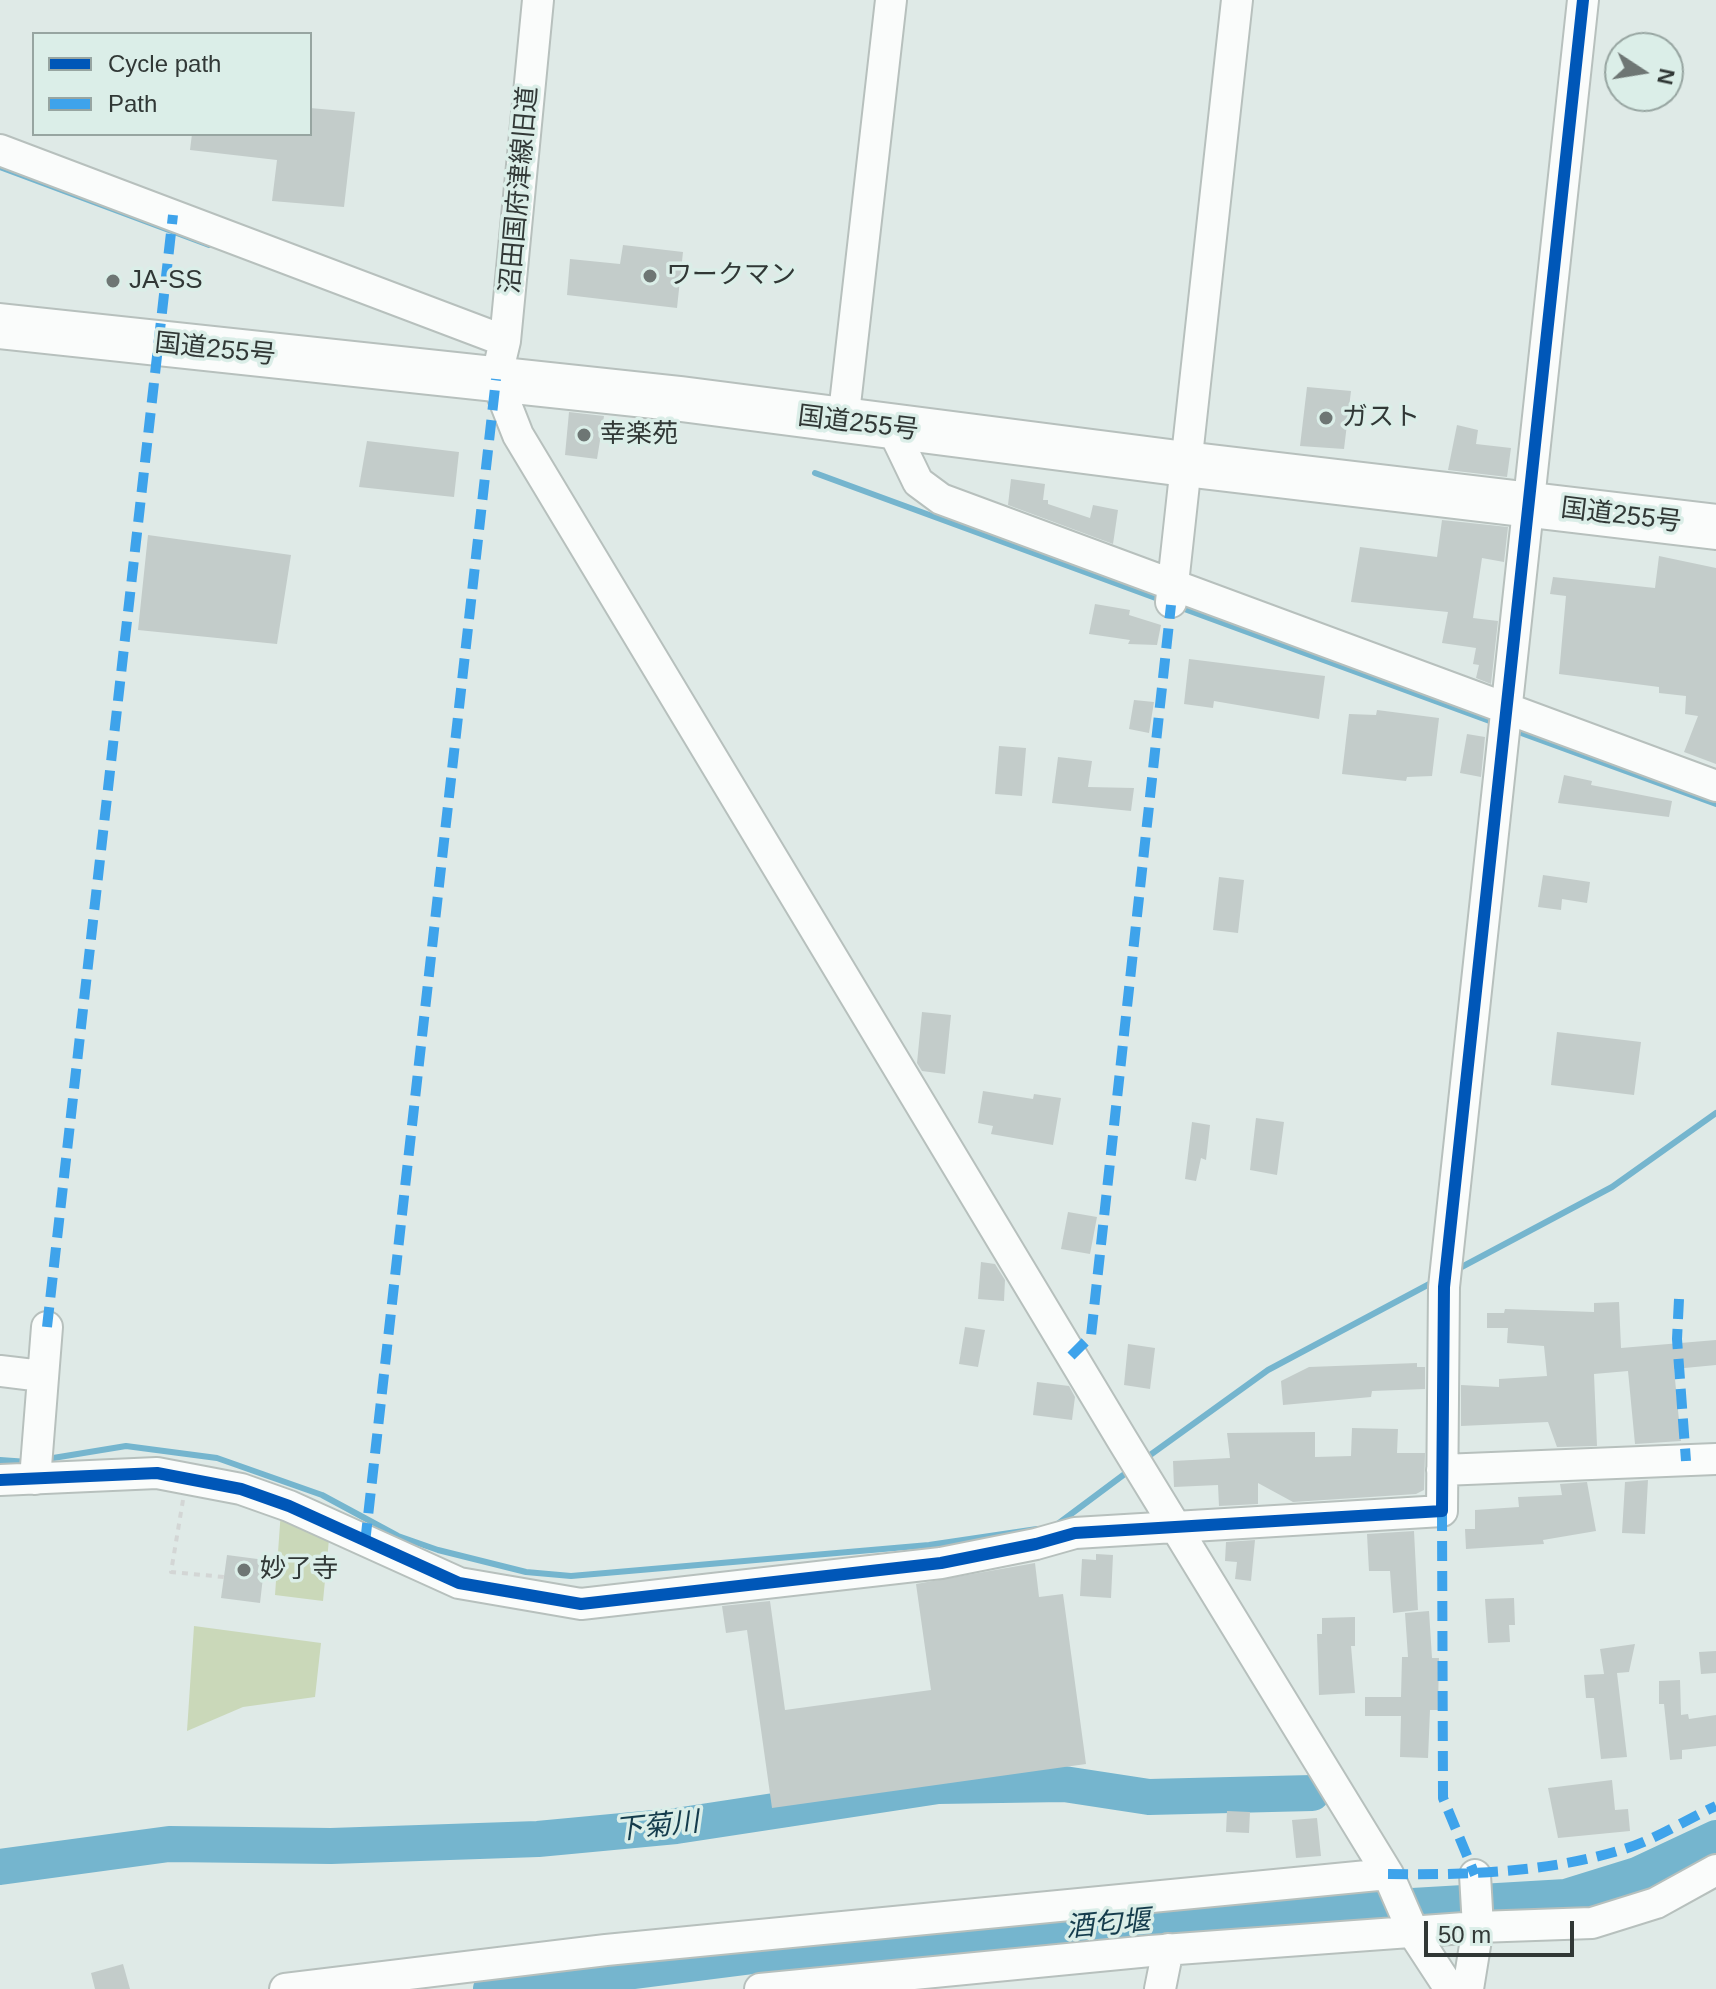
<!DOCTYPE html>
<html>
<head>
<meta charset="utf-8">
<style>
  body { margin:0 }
  #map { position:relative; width:1716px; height:1989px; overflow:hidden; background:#dfeae7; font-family:Helvetica,sans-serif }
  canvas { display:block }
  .legend { position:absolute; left:32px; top:32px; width:280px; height:104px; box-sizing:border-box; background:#dbeee8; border:2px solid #97a5a1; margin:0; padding:10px 14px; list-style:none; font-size:24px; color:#313836 }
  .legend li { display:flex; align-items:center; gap:16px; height:40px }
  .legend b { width:40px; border:2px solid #97a5a1 }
  .north { position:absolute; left:1604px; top:32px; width:80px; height:80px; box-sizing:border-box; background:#dbeee8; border:2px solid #97a5a1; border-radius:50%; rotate:102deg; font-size:22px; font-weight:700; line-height:32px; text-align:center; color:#313836 }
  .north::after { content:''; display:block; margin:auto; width:28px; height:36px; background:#6e7674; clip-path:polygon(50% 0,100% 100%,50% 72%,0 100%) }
  .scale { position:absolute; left:1424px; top:1921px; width:150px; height:36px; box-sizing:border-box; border:4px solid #313836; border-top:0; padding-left:10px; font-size:24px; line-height:28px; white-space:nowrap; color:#313836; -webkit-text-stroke:6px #dbeee8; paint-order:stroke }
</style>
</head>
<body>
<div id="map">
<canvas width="1716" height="1989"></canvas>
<ul class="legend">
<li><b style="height:10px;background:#0057b8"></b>Cycle path</li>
<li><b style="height:10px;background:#3ea3eb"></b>Path</li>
</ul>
<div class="north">N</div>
<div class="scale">50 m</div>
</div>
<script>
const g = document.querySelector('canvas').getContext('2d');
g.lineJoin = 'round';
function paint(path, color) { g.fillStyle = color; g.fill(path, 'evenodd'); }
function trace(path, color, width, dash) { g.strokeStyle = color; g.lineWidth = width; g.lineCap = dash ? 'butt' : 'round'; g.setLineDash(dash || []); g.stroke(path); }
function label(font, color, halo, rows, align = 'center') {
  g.font = font + ' Helvetica,"Noto Sans JP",sans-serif'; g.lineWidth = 7; g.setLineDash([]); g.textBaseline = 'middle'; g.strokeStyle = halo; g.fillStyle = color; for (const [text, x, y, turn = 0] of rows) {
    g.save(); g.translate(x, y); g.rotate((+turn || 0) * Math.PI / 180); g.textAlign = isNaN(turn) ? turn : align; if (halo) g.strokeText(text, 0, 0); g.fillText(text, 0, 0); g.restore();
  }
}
paint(new Path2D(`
  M281,1510L330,1529L323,1601L275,1595Z
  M194,1626L321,1643L315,1697L243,1707L187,1731Z`), '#cad8b9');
trace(new Path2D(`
  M0,167L209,245
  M815,473L1161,600
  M1179,607L1495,723
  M1513,730L1716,804
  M1456,1270L1612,1187L1716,1113
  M1146,1458L1268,1370L1435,1281
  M47,1459L126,1446L217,1458L322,1495L398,1536L438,1550L526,1572L571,1576L929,1545L1037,1529
  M0,1460L28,1462
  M1059,1523L1130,1470`), '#75b5ce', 6);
trace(new Path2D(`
  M0,1867L169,1844L331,1846L538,1839L676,1826L938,1786L1064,1784L1149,1797L1312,1793
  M491,1989L761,1955L1140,1922L1566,1897L1637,1875L1716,1838`), '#75b5ce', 36);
paint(new Path2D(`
  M310,108L355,112L344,207L272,201L277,160L190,150L192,134H310Z
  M623,245L683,252L677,308L567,295L570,259L620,264Z
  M1307,387L1351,391L1344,449L1300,446Z
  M569,412L604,416L597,459L565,455Z
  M1457,425L1478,430L1476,444L1511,448L1507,477L1448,470Z
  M367,441L459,452L454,497L359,487Z
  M1011,479L1045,484L1043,500H1048V504L1090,518L1093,505L1118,510L1113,544L1008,505Z
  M1442,520L1508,527L1504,562L1482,558L1473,618L1498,621L1491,684L1476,678L1479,665L1473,664L1476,648L1442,643L1448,612L1351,602L1360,547L1437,557Z
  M148,535L291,555L277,644L138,630Z
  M1659,556L1716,568V764L1684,752L1698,716L1685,714L1686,696L1659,693V687L1559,674L1566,596L1550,594L1553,577L1655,588Z
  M1095,604L1130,610L1129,615L1161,625L1157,645L1128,644L1130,640L1089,634Z
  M1189,659L1325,676L1319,719L1214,701L1213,708L1184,704Z
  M1134,700L1154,702L1149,733L1129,729Z
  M1377,710L1439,718L1432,776L1407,777L1406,781L1342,774L1349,714L1376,715Z
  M1467,734L1485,737L1481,777L1460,773Z
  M999,746L1026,748L1022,796L995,794Z
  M1058,757L1092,761L1088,787L1134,788L1131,811L1052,803Z
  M1564,775L1592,781L1591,785L1672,801L1669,817L1558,803Z
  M1543,875L1590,882L1587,903L1562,899L1561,910L1538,907Z
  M1219,877L1244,880L1238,933L1213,930Z
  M922,1012L951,1015L945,1074L922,1071L917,1063Z
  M1557,1032L1641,1042L1634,1095L1551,1085Z
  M983,1091L1033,1099L1034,1094L1061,1098L1053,1145L991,1134L993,1126L978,1123Z
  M1256,1118L1284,1122L1277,1175L1250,1170Z
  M1192,1122L1210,1125L1206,1160L1201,1158L1196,1181L1185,1179Z
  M1068,1212L1097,1217L1090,1254L1061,1249Z
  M981,1262L995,1264L1005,1280L1004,1301L978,1299Z
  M1619,1302L1621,1348L1716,1340V1365L1674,1369L1681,1441L1635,1444L1628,1371L1594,1374L1597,1446L1557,1447L1548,1422L1461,1426V1385L1499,1387V1379L1547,1376L1544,1346L1507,1343L1508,1328H1487V1313H1504L1505,1309L1594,1312V1303Z
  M965,1327L985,1330L978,1367L959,1364Z
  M1128,1344L1155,1348L1150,1389L1124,1385Z
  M1417,1363V1367H1425V1389L1372,1391L1371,1397L1283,1405L1281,1381L1309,1367Z
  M1037,1382L1069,1386L1075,1397L1072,1420L1033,1415Z
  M1352,1428L1398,1429L1397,1453H1425L1424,1490L1416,1494L1293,1502L1258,1483V1504L1219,1506L1218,1485L1174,1487L1173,1461L1230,1458L1227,1433L1315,1432V1457L1351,1456Z
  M1648,1480L1645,1534L1622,1533L1625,1482Z
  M1587,1482L1596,1531L1543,1540L1544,1544L1466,1549L1465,1529H1475V1510L1519,1507L1518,1497L1562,1495L1560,1484Z
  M1414,1531L1418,1610L1393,1613L1390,1571H1369L1367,1534Z
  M1255,1540L1251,1581L1235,1579L1237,1562L1225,1561L1226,1542Z
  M1096,1554L1113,1555L1111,1598L1080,1596L1082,1559L1096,1560Z
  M227,1555L265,1560L260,1603L221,1598Z
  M1035,1563L1039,1597L1063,1594L1086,1764L772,1808L747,1630L726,1633L722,1606L770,1601L785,1710L931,1690L916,1584Z
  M1514,1598L1515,1625H1509L1510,1642L1488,1643L1485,1599Z
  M1429,1611L1432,1658H1439L1438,1710H1430L1428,1758L1400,1757L1401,1716H1365V1697H1401L1402,1657H1408L1405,1613Z
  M1355,1617V1646H1351L1355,1693L1319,1695L1317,1634H1322V1618Z
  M1635,1644L1629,1672L1617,1673L1627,1757L1601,1759L1594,1698H1586L1584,1675L1604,1674L1600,1649Z
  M1716,1651V1673L1701,1674L1699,1652Z
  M1680,1680L1681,1715L1688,1714L1689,1719L1716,1715V1746L1682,1750V1759L1670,1760L1664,1704H1659V1681Z
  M1612,1780L1615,1810L1628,1809L1630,1831L1558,1838L1548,1788Z
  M1227,1811L1250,1812L1249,1833L1226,1832Z
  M1317,1818L1321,1856L1296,1858L1292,1820Z
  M123,1964L130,1989H95L91,1973Z`), '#c3ccca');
const minor = new Path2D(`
  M538,0L505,341L496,379L518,435L1123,1441L1388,1874L1414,1934L1450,1989
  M0,150L505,341
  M843,422L891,0
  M892,428L918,482L941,499L1716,786
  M1171,602L1237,0
  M0,1371L42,1376
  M1442,1470L1716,1459
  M35,1479L47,1327
  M0,1480L157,1473L241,1489L289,1506L459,1583L581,1604L941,1563L1036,1544L1075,1533L1442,1511L1444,1287L1583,0
  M285,1989L606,1950L1388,1874
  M760,1989L1150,1951L1478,1927L1592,1923L1656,1903L1716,1870
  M1160,1989L1168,1949
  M1468,1989L1478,1927L1475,1875`);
const highway = new Path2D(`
  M0,326L681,399L1185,464L1716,527`);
trace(minor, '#b7c0bd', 34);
trace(highway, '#b7c0bd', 48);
trace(new Path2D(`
  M183,1500L171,1572L224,1577`), '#d3d6d5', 4, [6, 6]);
trace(minor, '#fafcfb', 30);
trace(highway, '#fafcfb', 44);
trace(new Path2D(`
  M1679,1299L1677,1339L1686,1461
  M47,1327L173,215
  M1071,1356L1091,1336L1171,605
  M1442,1511L1443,1798L1475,1875
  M365,1543L496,379
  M1388,1874C1467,1875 1545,1873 1621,1850C1653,1841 1685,1820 1716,1806`), '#3ea3eb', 10, [20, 10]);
trace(new Path2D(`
  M0,1480L157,1473L241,1489L289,1506L459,1583L581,1604L941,1563L1036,1544L1075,1533L1442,1511L1444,1287L1583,0`), '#0057b8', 12);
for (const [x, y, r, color] of [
  [650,276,8,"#6e7674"],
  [113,281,8,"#6e7674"],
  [1326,418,8,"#6e7674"],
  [584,435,8,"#6e7674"],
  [244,1570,8,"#6e7674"]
]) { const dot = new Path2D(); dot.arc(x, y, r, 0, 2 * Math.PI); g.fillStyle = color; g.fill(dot); trace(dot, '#dbeee8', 3); }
label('26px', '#313836', '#dbeee8', [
  ["沼田国府津線旧道",520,190,-85],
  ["国道255号",215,350,6],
  ["国道255号",858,424,7],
  ["国道255号",1621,516,7]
]);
label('26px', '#313836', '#dbeee8', [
  ["ワークマン",666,276],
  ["JA-SS",129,281],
  ["ガスト",1342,418],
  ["幸楽苑",600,435],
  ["妙了寺",260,1570]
], 'left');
label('italic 28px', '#153c4c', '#dbeee8', [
  ["下菊川",657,1827,-6],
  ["酒匂堰",1108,1925,-5]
]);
</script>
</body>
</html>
